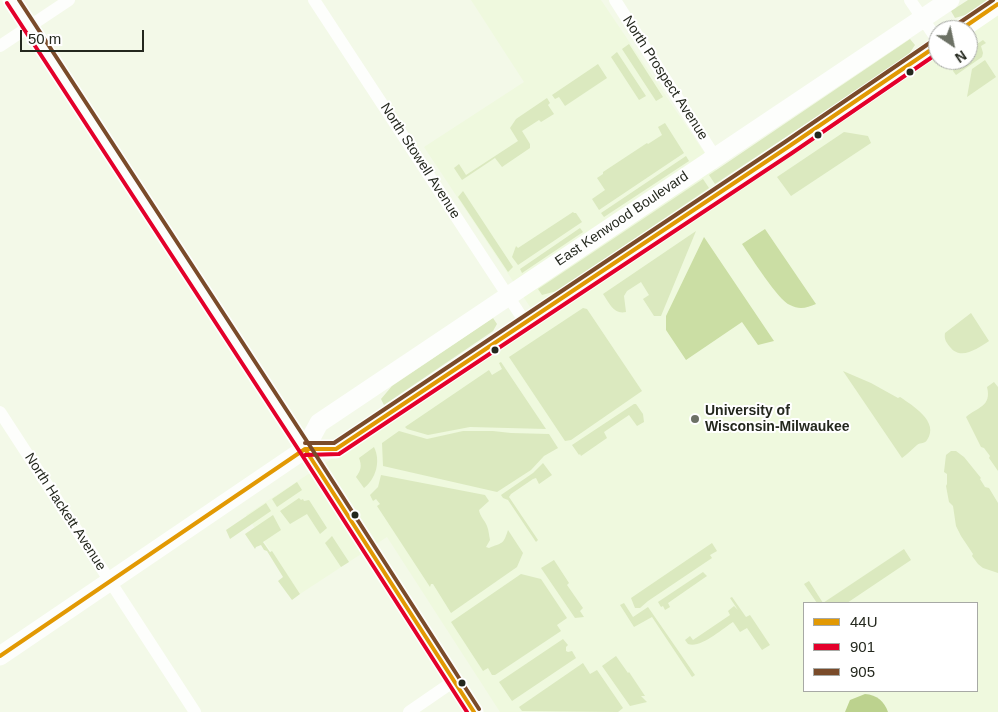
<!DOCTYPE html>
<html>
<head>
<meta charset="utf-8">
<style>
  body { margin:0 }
  #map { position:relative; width:998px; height:712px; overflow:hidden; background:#f3f9e8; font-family:Helvetica,sans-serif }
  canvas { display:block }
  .legend { position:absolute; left:803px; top:602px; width:175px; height:90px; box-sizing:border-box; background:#fff; border:1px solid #a7a9a5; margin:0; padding:6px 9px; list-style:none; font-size:15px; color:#24281e }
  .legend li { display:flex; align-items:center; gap:10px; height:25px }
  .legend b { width:25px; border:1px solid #a7a9a5 }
  .north { position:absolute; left:928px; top:20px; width:50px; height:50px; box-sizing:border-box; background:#fff; border:1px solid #a7a9a5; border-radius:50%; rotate:146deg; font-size:14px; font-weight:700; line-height:20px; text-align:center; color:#24281e }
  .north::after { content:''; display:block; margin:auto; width:18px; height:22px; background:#6c7165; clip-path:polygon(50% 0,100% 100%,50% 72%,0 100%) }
  .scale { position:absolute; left:20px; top:30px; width:124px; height:22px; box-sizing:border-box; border:2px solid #24281e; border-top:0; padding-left:6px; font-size:15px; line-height:18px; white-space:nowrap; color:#24281e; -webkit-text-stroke:4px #fff; paint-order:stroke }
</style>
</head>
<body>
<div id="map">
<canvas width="998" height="712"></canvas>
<ul class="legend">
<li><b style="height:6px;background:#e29903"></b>44U</li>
<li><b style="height:6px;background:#e4002b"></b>901</li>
<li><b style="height:6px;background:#7a4b2a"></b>905</li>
</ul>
<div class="north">N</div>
<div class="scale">50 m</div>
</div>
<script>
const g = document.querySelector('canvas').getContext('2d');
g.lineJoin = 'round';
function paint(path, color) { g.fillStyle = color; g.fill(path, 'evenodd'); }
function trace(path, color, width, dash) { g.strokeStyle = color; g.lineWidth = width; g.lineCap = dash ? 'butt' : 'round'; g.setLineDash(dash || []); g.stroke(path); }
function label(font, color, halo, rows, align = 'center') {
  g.font = font + ' Helvetica,sans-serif'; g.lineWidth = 4; g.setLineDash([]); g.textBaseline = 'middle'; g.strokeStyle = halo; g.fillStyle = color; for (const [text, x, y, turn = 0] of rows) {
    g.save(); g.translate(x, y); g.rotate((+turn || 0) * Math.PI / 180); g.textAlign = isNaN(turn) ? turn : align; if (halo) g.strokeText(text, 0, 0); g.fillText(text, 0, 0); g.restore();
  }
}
paint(new Path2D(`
  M471,0H601L731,192L938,54V60H968V34L998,14V712H500L387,537L300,594L246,515L540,322L424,147L524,82ZM804,603H977V691H804Z`), '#eff9de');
paint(new Path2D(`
  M968,0H991L972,13L955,18L951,11Z
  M910,39L915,45L909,54L896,64L715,184L709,175Z
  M983,40L986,43L981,46L983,53L982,57L956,75L953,71L955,60H968V50Z
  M629,44L663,97L656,101L622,49Z
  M617,52L646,96L639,100L611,57Z
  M985,60L996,77L967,97L972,69Z
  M598,64L607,78L565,106L559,97L555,99L552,95Z
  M547,98L550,103L548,105L554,114L541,122L539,120L522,131L530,144V148L502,167L495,158L462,180L454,168L459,164L466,175L518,141L510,128L516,119Z
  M665,123L684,153L599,210L592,199L605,190L597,178L603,174V172L647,143L648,144L662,135L658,127Z
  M844,132L868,136L871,143L791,196L777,177Z
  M686,156L689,161L604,217L601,213Z
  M703,179L709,188L557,291L542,295L538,289Z
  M463,191L513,267L508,272L458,197Z
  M573,212L574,213H576L582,222L518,265L512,257L516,246L518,248Z
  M580,228L583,232L522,273L520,269Z
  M696,231L661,316H654L643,299L649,295L641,282L627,291L624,296L626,312C614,315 609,303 603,294Z
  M583,308L587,309L642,391L571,440L565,441L509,357Z
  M971,313L989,341C978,348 961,361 950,347C946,342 944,339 945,333Z
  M493,318L497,324L493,331L384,405L381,399L392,386Z
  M501,362L546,429L470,427L428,435L407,429L405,427L489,370L492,375L502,369L499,363Z
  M843,371L871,383L898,398L900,397C912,405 940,422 927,440C925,444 921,442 917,445C912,449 908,454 902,458Z
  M994,382L998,387V471L989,458L990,456L984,448L981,447L966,417C977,407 992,407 987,387Z
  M634,404H636L643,414L644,422L637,426L629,415L604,432L607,438L581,456L580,454L579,455L572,445Z
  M399,431L427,439L463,431H493L511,433L549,434L558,448L544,456L531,470L497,492L383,466L382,443Z
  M374,447C381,461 376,479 364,488L356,477C361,470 362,466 359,458Z
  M951,451H956L964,457L981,478L980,479L985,487L989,488L998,503V573L983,568L978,564L972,556L973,554L961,536L956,526L953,506L949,502L946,486L947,484V474L944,472L946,455Z
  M543,463L552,475L539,484L536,478L533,479L511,494L509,497L538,540L536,542L508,500L503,498L501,495L533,473Z
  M381,475L485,495L489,501L479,510C480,517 485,520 487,526C489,531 489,536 490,540L486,547L489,548C502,542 503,546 508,530L523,553L517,567L451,613L433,584H431L430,587L377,506L380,504L376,499L373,501L370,495L378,487Z
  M297,482L302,490L277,507L272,499Z
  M299,498L301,500L303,499L304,501L309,500L311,503L327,528L320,534L307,514L290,524L280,511Z
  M266,503L271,511L230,539L226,530Z
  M273,515L281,530L263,542L270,552L272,551L300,594L292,600L278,581L283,577L267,551L264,550L261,545L256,547L255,549L245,534Z
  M332,536L349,562L341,567L325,543Z
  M712,543L717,551L710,555L712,558L648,601L640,608H635L631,598Z
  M904,549L911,560L847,603H817L804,584L809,581L823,603Z
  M554,560L569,583L567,585L583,608L580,611L584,617L575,618L541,568Z
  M703,572L707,576L668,603L670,607L665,610L663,606L661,607L658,602Z
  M521,574L541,579L567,618L557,625L561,631L495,675H492L488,668L483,671L451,622Z
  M732,597L746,617L750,615L770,645L762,650L747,628L740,632L733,622C722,629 700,649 688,644L685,640L690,636L693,640L730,615L728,611L734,606L738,610L730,598Z
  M624,603L633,617L648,607L695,675L692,677L652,617L634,627L620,605Z
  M563,639L568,645L566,647V651L568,652L572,651L576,658L512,701L499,682Z
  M616,656L628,673L629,672L645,696H641L647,702L630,706L602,666Z
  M583,663L590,674L597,670L623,708L618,712L522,711L519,707Z`), '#dbe9bf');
paint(new Path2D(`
  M765,229L816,304C807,308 799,310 790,305C778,300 751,257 742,244Z
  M704,237L774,341L758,345L742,322L686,360L666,330V316Z`), '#cbdea4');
paint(new Path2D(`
  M865,694C877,695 884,701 888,712H845L850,700Z`), '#bcd28e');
trace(new Path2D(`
  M314,0L525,322
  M615,0L715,157
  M910,0L938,41
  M0,46L69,0
  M0,412L195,712
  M409,712L454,681`), '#fdfefc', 12);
trace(new Path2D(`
  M12,0L305,449L474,712
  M960,30L998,4
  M305,449H336C536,314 739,183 938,45
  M0,656L305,449L319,423L950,0`), '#fdfefc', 19);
trace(new Path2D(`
  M960,30L998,4
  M305,449L474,712
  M0,656L305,449H336L788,147L938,45`), '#e29903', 4);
trace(new Path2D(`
  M7,3L300,452L467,712
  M305,455L339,454L792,153L938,53`), '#e4002b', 4);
trace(new Path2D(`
  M19,0L310,446L479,709
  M956,25L993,0
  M305,443H334L785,142L934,40`), '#7a4b2a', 4);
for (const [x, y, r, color] of [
  [910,72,4.5,"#24281e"],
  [818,135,4.5,"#24281e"],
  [495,350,4.5,"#24281e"],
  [695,419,5,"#6c7165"],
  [355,515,4.5,"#24281e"],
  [462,683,4.5,"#24281e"]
]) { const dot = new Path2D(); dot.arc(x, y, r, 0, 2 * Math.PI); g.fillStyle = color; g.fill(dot); trace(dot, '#fff', 2); }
label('14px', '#24281e', '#fff', [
  ["North Prospect Avenue",665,78,57],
  ["North Stowell Avenue",420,161,57],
  ["East Kenwood Boulevard",622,219,-34],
  ["North Hackett Avenue",65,512,57]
]);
label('bold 14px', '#24281e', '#fff', [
  ["University of",705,411],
  ["Wisconsin-Milwaukee",705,427]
], 'left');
</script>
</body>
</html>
